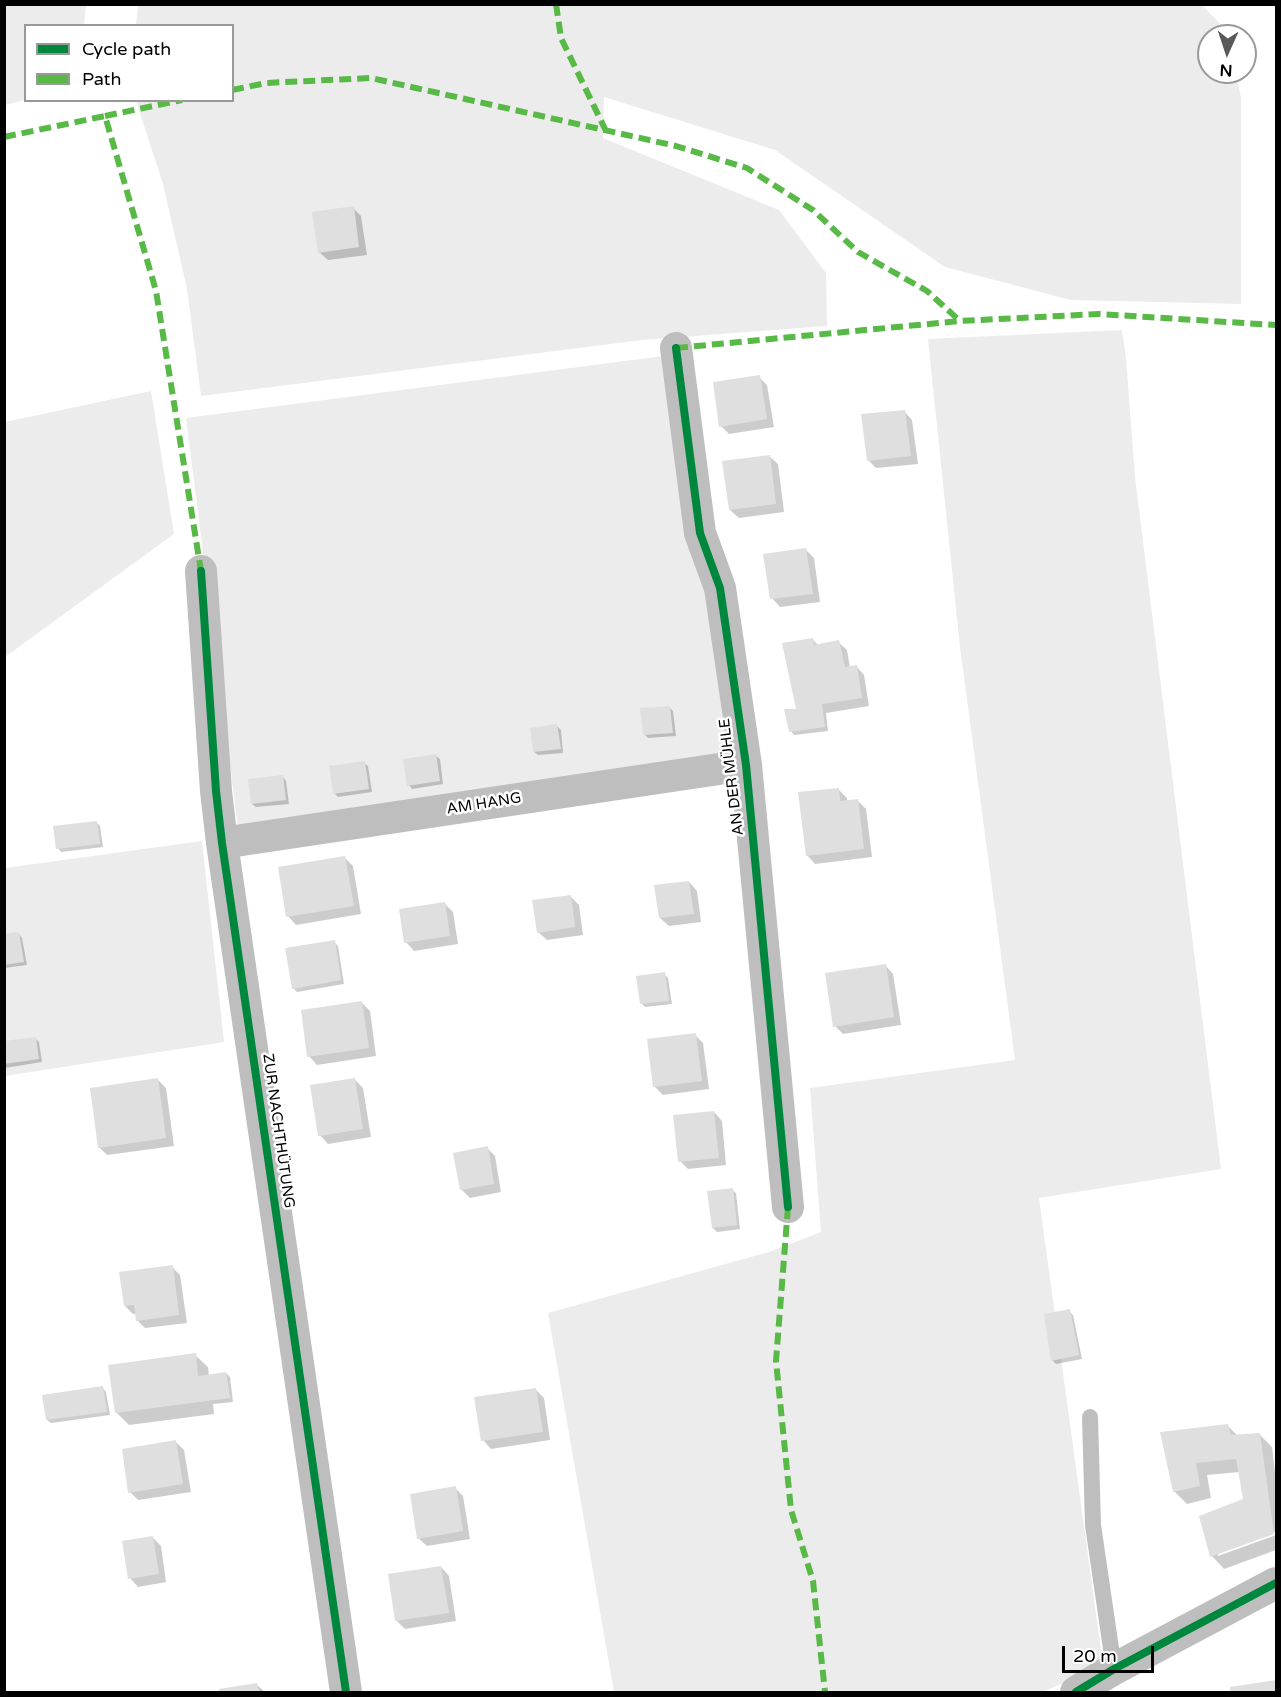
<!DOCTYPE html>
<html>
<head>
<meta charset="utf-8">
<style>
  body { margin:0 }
  #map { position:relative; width:1281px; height:1697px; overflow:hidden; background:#fff; font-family:"Varela Round",sans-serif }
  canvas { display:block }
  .frame { position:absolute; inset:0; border:6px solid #000; pointer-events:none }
  .legend { position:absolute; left:24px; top:24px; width:210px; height:78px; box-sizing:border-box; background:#fff; border:2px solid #999; margin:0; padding:8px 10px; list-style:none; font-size:18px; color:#000 }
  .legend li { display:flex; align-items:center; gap:12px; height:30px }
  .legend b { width:30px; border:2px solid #999 }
  .north { position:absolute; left:1197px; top:24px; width:60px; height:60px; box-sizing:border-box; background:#fff; border:2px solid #999; border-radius:50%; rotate:183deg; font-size:16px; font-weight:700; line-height:24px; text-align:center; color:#000 }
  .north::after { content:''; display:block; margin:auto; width:21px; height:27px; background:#595959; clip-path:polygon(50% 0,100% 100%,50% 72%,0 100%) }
  .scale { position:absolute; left:1062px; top:1646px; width:92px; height:27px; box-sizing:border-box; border:3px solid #000; border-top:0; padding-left:8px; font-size:18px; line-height:21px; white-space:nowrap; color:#000; -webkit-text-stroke:4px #fff; paint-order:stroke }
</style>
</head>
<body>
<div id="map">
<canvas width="1281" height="1697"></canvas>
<div class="frame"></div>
<ul class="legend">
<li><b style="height:8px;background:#00873e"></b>Cycle path</li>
<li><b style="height:8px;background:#58b947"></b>Path</li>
</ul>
<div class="north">N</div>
<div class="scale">20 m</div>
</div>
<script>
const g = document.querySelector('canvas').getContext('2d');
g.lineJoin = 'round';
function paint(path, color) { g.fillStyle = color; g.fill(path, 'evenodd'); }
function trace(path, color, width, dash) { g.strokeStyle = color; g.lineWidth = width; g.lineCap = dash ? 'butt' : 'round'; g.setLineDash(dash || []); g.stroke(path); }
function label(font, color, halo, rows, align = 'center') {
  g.font = font + ' "Varela Round",sans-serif'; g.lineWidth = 5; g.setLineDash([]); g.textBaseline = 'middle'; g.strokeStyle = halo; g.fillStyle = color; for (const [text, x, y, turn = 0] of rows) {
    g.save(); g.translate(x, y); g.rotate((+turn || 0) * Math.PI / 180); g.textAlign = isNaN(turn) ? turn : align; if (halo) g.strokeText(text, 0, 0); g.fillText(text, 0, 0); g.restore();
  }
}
paint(new Path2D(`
  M4,5H86L84,25L26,26L25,100L5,105Z
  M138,5H1202L1226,30L1227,36H1209V72H1236L1241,98V304L1071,300L945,267L775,150L604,97L603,138L779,210L826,273L827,326L642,340L201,396L187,289L163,184L136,101L232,100V26L136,25Z
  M1122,330L1126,358L1135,477L1221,1169L1039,1198L1103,1665L1043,1692H614L548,1313L769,1252L821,1232L810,1088L1015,1060L960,647L928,339Z
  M671,355L737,755L238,828L186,418Z
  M151,391L174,534L5,657V422Z
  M202,841L224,1042L5,1076V868Z`), '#ececec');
paint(new Path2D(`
  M353,208L361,216L367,255L328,260L319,252Z
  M759,377L767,385L774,427L729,434L721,426Z
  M904,411L912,420L918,464L876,468L868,460Z
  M769,456L778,464L784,512L739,518L730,510Z
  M806,550L814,558L820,602L780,607L772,598Z
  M812,639L818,645L838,642L847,650L850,668L856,666L864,675L869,706L826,713L828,731L794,735L791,731L798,709Z
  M669,707L673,711L676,736L648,738L644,734Z
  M557,726L561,730L563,753L538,755L534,752Z
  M436,756L440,759L443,784L412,789L409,785Z
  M364,763L368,766L372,792L338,797L334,793Z
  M283,777L286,781L289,804L256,807L252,804Z
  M838,789L847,798V802L858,801L866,809L872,857L815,864L807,855Z
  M96,822L100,826L103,847L61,852L58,848Z
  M344,857L353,866L361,914L296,925L288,916Z
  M689,882L697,891L701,922L669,926L660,918Z
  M571,897L579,905L583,935L547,940L538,932Z
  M444,903L453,912L458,944L414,951L406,942Z
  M19,934L22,938L27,965L4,968V936Z
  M334,942L338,946L344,984L297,992L293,988Z
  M885,965L893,974L901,1025L843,1034L835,1026Z
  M664,974L668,978L672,1004L645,1007L641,1003Z
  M362,1003L370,1011L376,1056L317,1065L309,1056Z
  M695,1035L703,1043L709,1089L663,1095L654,1086Z
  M35,1038L39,1042L42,1062L5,1068L4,1043Z
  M158,1080L166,1088L174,1146L107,1155L99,1147Z
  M355,1080L363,1088L371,1137L328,1144L320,1135Z
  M714,1112L722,1121L726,1165L688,1169L680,1161Z
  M487,1148L495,1156L501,1192L470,1198L461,1189Z
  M732,1190L736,1193L740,1229L717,1232L713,1228Z
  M172,1267L180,1275L187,1323L145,1328L137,1320L136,1314H133L125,1306Z
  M1069,1311L1073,1315L1082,1359L1056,1364L1052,1360Z
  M195,1355L208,1367L209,1376L226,1373L230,1377L233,1402L213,1404L214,1414L129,1425L116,1412Z
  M103,1388L106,1392L110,1415L51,1423L47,1420Z
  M536,1390L544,1398L550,1440L491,1449L483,1440Z
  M1228,1426L1238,1436L1259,1434L1272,1447L1276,1481V1531L1218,1553V1556L1276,1535V1550L1224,1569L1212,1556L1200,1517L1244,1500L1240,1472L1207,1475L1211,1498L1187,1504L1174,1491L1162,1433Z
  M176,1442L184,1450L191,1492L138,1500L130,1492Z
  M455,1488L463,1496L470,1539L427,1546L418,1538Z
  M153,1538L161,1546L166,1582L138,1587L130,1578Z
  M441,1567L449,1576L456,1621L405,1629L396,1620Z
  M1276,1682V1692H1232L1231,1688Z
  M257,1685L265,1692H221V1691Z`), '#0003');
paint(new Path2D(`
  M354,206L359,247L318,253L312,212Z
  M760,375L767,419L719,427L713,382Z
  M905,410L911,456L867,461L861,414Z
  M770,455L776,504L729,510L722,461Z
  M806,548L813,594L770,599L763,554Z
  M813,638L814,645L839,640L845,667L857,665L862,698L822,704L825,727L789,732L784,709H796L782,643Z
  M670,706L673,733L643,735L640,708Z
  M557,724L561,749L533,752L530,728Z
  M436,754L440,781L407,786L403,759Z
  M365,761L369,789L333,794L329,766Z
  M283,775L286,800L251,804L248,779Z
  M839,788L840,801L858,799L864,849L806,856L798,792Z
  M97,821L100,844L56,849L53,826Z
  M345,856L354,906L286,917L278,867Z
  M689,881L694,914L659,918L654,885Z
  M571,895L575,927L537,933L532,900Z
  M445,902L450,936L404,943L399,909Z
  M19,932L24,962L4,965V934Z
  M335,940L341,980L292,989L285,948Z
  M886,964L894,1017L833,1027L825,973Z
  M665,972L669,1001L640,1004L636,976Z
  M362,1001L369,1048L307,1057L301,1010Z
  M696,1033L702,1081L653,1087L647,1039Z
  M36,1037L39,1059L4,1064V1041Z
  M158,1078L166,1138L98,1148L90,1088Z
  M355,1078L363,1129L318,1136L310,1085Z
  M714,1111L719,1158L678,1162L673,1115Z
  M488,1146L494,1184L460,1190L453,1153Z
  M733,1188L737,1225L712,1228L707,1191Z
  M173,1265L179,1315L136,1321L134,1305L124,1306L119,1272Z
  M1070,1309L1079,1355L1051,1361L1044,1314Z
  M196,1353L198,1376L226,1372L230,1398L115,1413L108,1365Z
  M103,1386L107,1412L46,1420L42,1395Z
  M536,1388L543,1432L481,1441L474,1397Z
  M1228,1424L1231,1435L1260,1433L1274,1534L1210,1557L1199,1516L1243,1499L1236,1459L1196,1463L1200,1486L1173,1492L1160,1432Z
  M176,1440L183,1484L128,1493L122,1449Z
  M456,1486L463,1531L417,1539L410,1494Z
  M153,1536L159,1574L128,1579L122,1541Z
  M441,1566L449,1613L395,1621L388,1574Z
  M1276,1680V1692H1230V1687Z
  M257,1683L259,1692H220L219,1689Z`), '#dfdfdf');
trace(new Path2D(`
  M1090,1417L1093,1525L1114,1669`), '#bebebe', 16);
trace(new Path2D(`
  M676,348L700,533L720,588L746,765L788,1207
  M201,571L216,791L222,843L346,1692
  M222,843L746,765
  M1076,1692L1114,1669L1276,1583`), '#bebebe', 32);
trace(new Path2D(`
  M556,4L561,38L606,131
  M232,90L266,83L371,78L676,146L747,168L813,210L858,252L927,291L960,321
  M105,116L182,100
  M4,137L105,116L156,291L201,571
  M676,348L960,321L1099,314L1276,325
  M788,1207L776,1361L791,1510L813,1581L825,1692`), '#58b947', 6, [12, 6]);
trace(new Path2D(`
  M676,348L700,533L720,588L746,765L788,1207
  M201,571L216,791L222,843L346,1692
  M1076,1692L1114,1669L1276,1583`), '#00873e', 8);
label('15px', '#000', '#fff', [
  ["AN DER MÜHLE",732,777,-97],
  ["AM HANG",484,804,-9],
  ["ZUR NACHTHÜTUNG",278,1131,82]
]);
</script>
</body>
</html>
